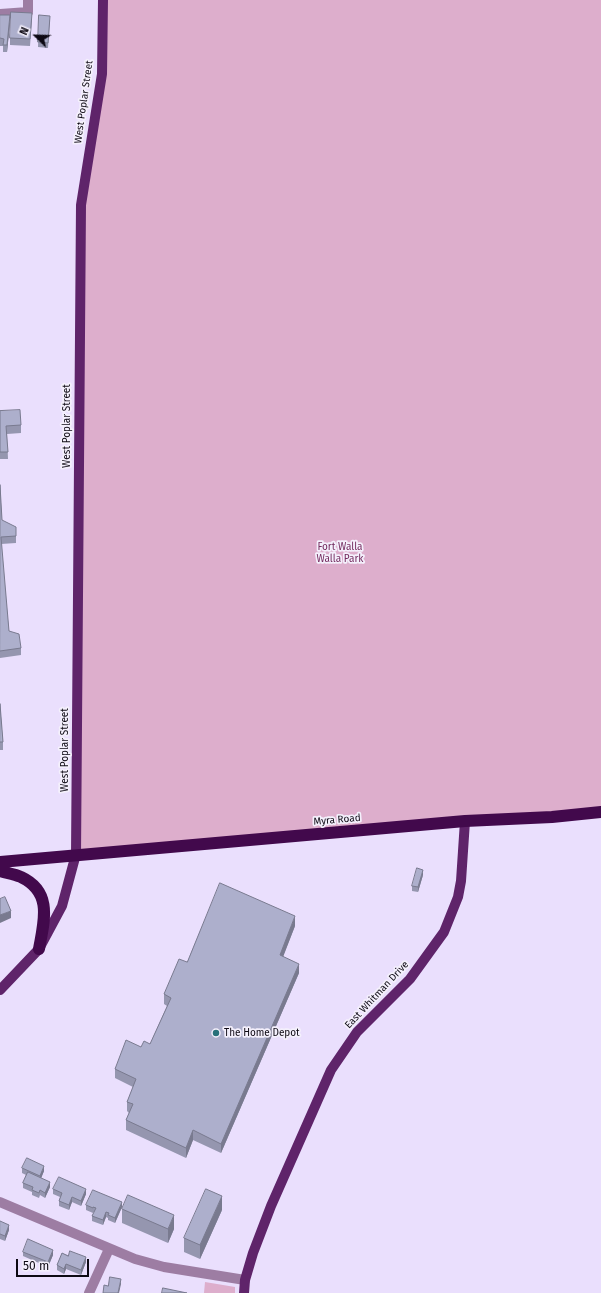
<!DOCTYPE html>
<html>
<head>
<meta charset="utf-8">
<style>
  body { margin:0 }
  #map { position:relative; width:601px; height:1293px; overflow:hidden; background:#eadffd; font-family:"Fira Sans",sans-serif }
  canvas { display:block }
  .north { position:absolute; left:16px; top:16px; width:40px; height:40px; -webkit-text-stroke:3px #f4f0fc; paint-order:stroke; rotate:293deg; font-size:11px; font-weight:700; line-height:16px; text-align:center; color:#0d0913 }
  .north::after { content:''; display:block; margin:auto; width:14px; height:18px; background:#0d0913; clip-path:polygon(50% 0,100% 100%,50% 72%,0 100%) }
  .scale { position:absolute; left:16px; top:1259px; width:73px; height:18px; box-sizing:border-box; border:2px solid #0d0913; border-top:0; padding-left:5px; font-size:12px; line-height:14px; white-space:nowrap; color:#0d0913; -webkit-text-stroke:3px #f4f0fc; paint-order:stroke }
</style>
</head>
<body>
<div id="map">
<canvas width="601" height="1293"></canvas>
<div class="north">N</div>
<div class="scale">50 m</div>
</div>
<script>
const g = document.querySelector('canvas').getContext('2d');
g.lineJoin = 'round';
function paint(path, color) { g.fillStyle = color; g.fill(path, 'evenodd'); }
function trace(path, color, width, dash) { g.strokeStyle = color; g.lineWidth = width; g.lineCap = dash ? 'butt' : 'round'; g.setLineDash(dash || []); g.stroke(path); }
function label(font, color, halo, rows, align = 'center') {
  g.font = font + ' "Fira Sans",sans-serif'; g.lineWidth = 3.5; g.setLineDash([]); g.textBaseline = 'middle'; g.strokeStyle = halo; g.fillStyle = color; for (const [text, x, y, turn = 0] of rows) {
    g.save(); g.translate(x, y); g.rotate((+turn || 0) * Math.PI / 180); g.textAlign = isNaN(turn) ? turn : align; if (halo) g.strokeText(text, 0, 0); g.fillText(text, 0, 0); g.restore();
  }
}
paint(new Path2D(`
  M103,0H601V812L76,854L81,205L102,74Z
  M205,1282L235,1287V1293H204Z`), '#ddaecc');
trace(new Path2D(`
  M0,14L28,12V0
  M0,1202L135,1259L164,1267L245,1280
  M89,1293L109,1249`), '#9d7da3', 10);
trace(new Path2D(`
  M0,990L39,949L62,906L76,854L81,205L102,74L103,0
  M244,1293L245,1280L253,1253L271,1206L331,1070L357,1032L410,979L444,932L458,897L461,881L465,821`), '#5f246a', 10);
trace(new Path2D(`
  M0,862L465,821L552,817L601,812
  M0,871C7,873 15,874 21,877C53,892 44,921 39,949`), '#42094c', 12);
paint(new Path2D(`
  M0,15L10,23L7,52H3V46H0Z
  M39,15L50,20L48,48L38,47Z
  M32,20L30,46L10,45V38Z
  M0,411L21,425V433L7,434L8,459H0Z
  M0,485L2,520L16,536V543L1,544L9,631L21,648V655L0,658Z
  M0,704L3,742V750H0Z
  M423,875L418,892L412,891V886Z
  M295,926L283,956L299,973L221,1153L193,1140L186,1158L126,1130V1120L129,1113L127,1111V1102L133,1087L115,1078V1069L141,1047L150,1044L167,1006L164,1004V994L187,962Z
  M22,1168L44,1171L41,1178L50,1187L45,1198L40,1195L39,1198L32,1195V1192L23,1188V1183L26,1175L22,1173Z
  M53,1189L86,1194L81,1206L72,1202L69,1210L59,1206V1201L60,1197L53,1194Z
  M86,1205L122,1207L115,1223L108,1220V1218L106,1217L103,1225L92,1221V1216L94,1212H93V1213L86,1210Z
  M122,1209L174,1229L168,1243L122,1223Z
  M222,1210L200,1259L184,1252V1238Z
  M0,1221L9,1230L5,1241L0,1239Z
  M23,1252L53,1255L48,1267L23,1256Z
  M62,1253L86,1262L81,1275L66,1269L64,1274L57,1270V1265Z`), '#9596af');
paint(new Path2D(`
  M10,15V23L7,52V45Z
  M423,870V875L418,892V887Z
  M11,911V918L0,923V915Z
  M295,916V926L280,965V955Z
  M299,964V973L221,1153V1144Z
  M193,1130V1140L186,1158V1148Z
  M44,1166V1171L40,1181V1176Z
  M50,1182V1187L45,1198V1193Z
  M86,1189V1194L81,1206V1201Z
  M222,1196V1210L200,1259V1245Z
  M72,1197V1202L69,1210V1205Z
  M122,1202V1207L115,1223V1218Z
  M106,1212V1217L103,1225V1220Z
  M174,1215V1229L168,1243V1229Z
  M9,1225V1230L5,1241V1236Z
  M53,1250V1255L48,1267V1262Z
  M86,1257V1262L81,1275V1270Z
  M66,1264V1269L64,1274V1269Z
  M121,1279V1284L119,1293H118Z`), '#797a8f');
const building = new Path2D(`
  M11,12L32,13L30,39L10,38Z
  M0,15H10L7,45H3L4,39L0,38Z
  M39,15L50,16L48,43L38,42Z
  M20,410L21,425L6,426L8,452H0V411Z
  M0,485L2,520L16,527V536L1,537L9,631L19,634L21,648L0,651Z
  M0,704L3,742H0Z
  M417,868L423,870L418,887L412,886Z
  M220,883L295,916L280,955L299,964L221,1144L193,1130L186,1148L126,1120L133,1104L127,1102L136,1079L115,1069L126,1040L141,1047L144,1041L150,1044L171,998L164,994L179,959L187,962Z
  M5,897L11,911L0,915V899Z
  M27,1158L44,1166L40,1176L22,1168Z
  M28,1172L50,1182L45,1193L40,1190L39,1193L32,1190L33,1187L23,1183Z
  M59,1177L86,1189L81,1201L72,1197L69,1205L59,1201L62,1193L53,1189Z
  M206,1189L222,1196L200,1245L184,1238Z
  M93,1190L122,1202L115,1218L108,1215L109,1213L106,1212L103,1220L92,1216L96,1208L93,1207V1208L86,1205Z
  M128,1195L174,1215L168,1229L122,1209Z
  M0,1221L9,1225L5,1236L0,1234Z
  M28,1239L53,1250L48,1262L23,1252Z
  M70,1251L86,1257L81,1270L66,1264L64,1269L57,1265L62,1253L68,1256Z
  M110,1277L121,1279L118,1293H103L104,1285L108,1286Z
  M163,1288L187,1293H162Z`);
paint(building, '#adafcc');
trace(building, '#797a8f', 1);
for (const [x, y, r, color] of [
  [216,1033,4,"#28717a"]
]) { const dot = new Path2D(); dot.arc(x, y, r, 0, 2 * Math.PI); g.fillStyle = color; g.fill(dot); trace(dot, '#f4f0fc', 1.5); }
label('10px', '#0d0913', '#f4f0fc', [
  ["West Poplar Street",84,102,-82],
  ["West Poplar Street",67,426,-90],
  ["West Poplar Street",65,750,-90],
  ["Myra Road",337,820,-5],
  ["East Whitman Drive",377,995,-47]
]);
label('10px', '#732a5e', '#f4f0fc', [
  ["Fort Walla",340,547],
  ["Walla Park",340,559]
]);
label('10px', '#0d0913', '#f4f0fc', [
  ["The Home Depot",224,1033]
], 'left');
</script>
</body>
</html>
